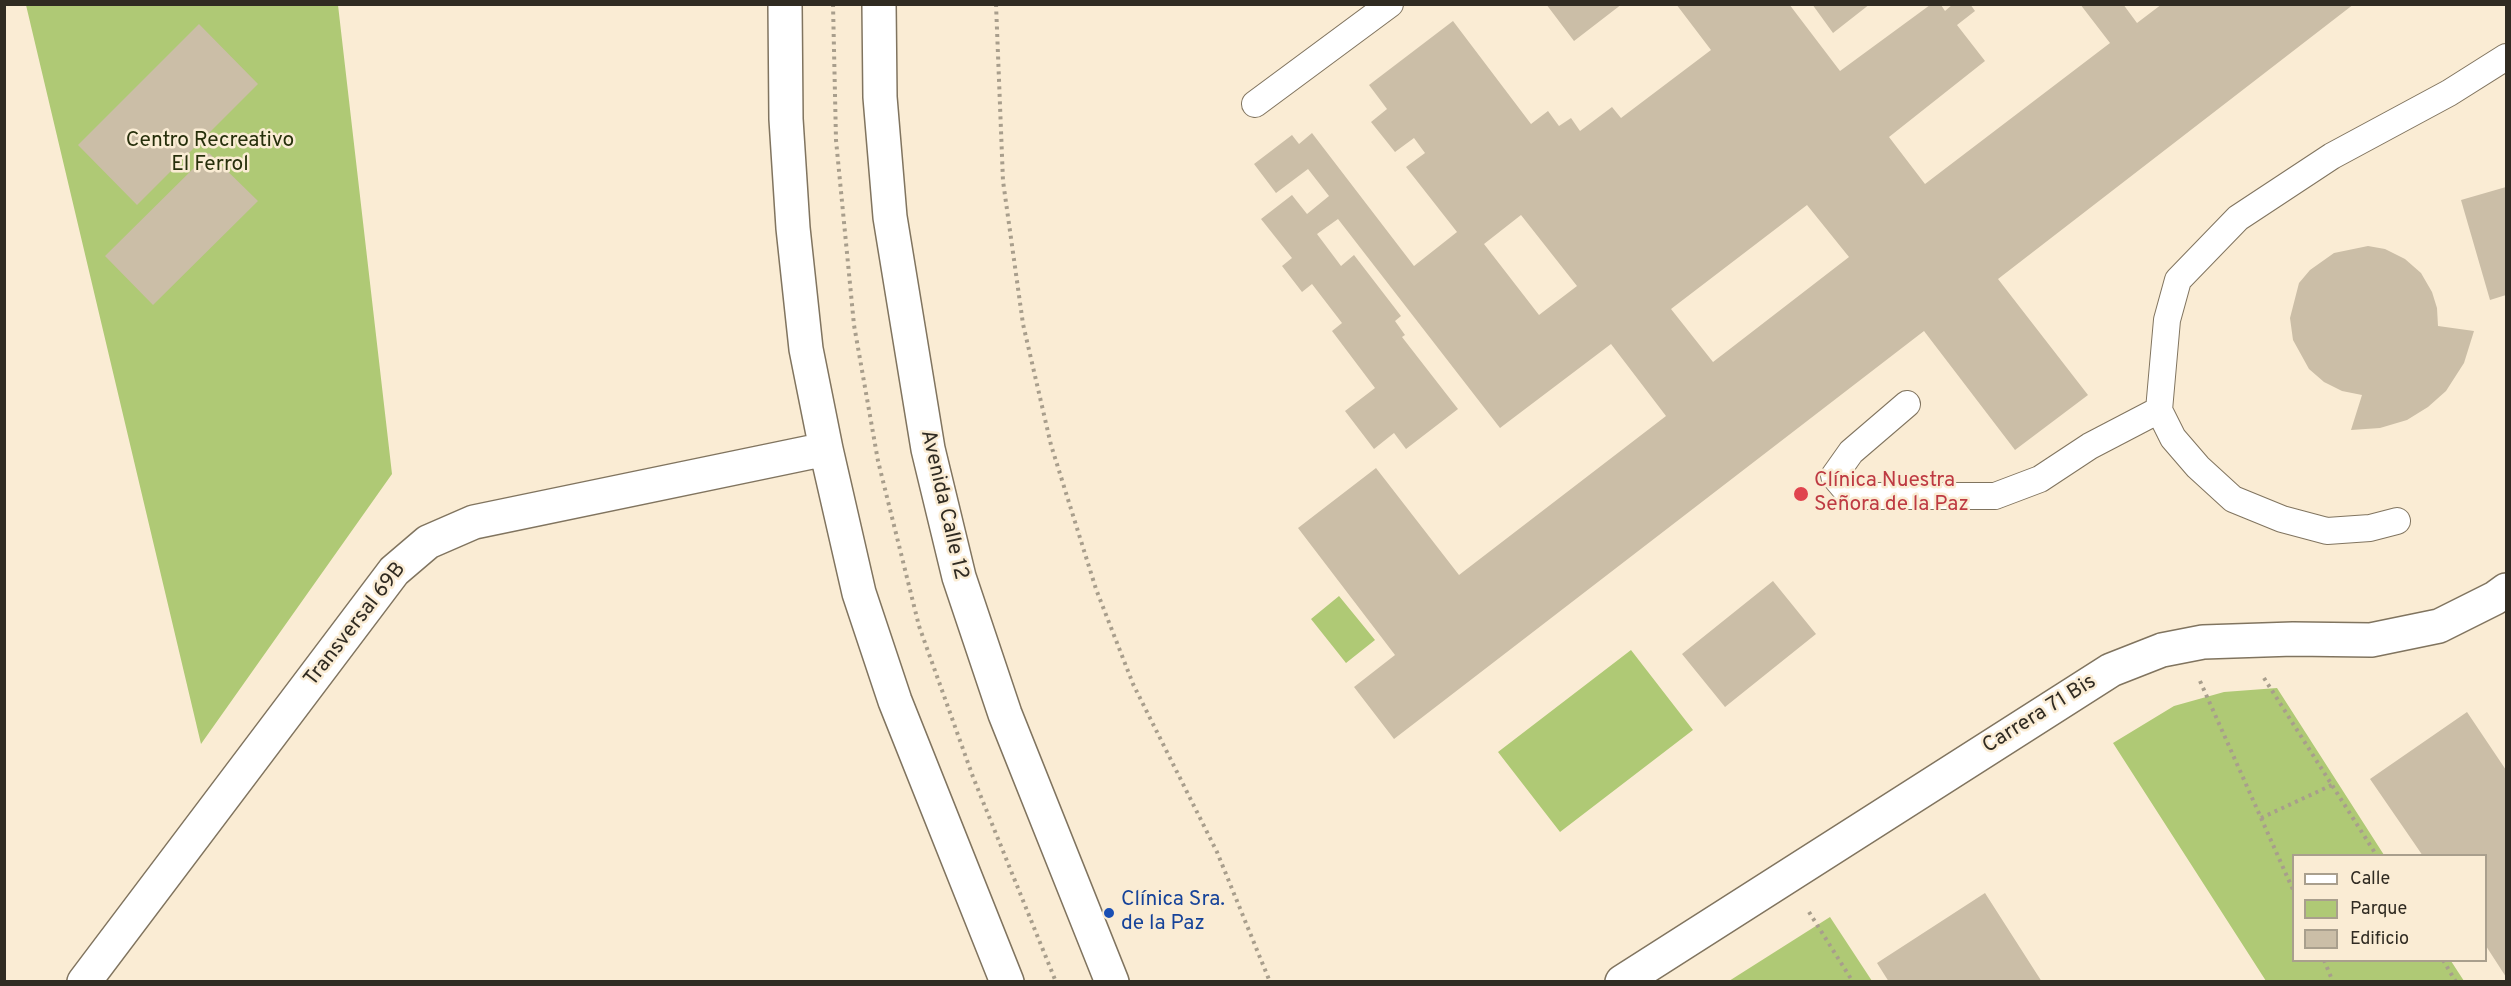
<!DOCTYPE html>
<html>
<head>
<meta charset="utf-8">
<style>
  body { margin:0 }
  #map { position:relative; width:2511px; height:986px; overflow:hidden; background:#faecd4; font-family:Overpass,sans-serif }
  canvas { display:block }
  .frame { position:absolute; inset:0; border:6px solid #302b22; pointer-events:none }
  .legend { position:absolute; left:2292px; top:854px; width:195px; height:108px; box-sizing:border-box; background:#faecd4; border:2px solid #a99f8d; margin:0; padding:8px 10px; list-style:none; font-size:18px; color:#302b22 }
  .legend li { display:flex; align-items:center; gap:12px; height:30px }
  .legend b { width:30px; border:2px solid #a99f8d }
</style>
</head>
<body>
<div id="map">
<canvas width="2511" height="986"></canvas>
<div class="frame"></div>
<ul class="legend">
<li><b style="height:8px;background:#fff"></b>Calle</li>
<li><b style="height:16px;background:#afc975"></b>Parque</li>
<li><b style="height:16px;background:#cbbea7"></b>Edificio</li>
</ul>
</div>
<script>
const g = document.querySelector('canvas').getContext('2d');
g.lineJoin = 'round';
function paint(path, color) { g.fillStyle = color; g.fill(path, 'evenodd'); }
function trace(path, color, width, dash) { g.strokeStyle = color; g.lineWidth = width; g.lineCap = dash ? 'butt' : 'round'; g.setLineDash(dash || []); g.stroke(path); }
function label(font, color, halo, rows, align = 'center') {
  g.font = font + ' Overpass,sans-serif'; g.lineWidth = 5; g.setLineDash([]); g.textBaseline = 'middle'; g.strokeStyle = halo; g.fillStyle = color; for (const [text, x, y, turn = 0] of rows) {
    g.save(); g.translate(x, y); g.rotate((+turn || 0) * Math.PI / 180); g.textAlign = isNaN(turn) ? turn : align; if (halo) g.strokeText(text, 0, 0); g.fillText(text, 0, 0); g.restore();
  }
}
paint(new Path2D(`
  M26,5H338L392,474L201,744Z
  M1339,596L1375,640L1346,663L1311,619Z
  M1631,650L1693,730L1560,832L1498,752Z
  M2277,688L2384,855L2294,856V960L2451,961L2464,981H2266L2113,743L2174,706L2224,692Z
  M1830,917L1872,981H1729Z`), '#afc975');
paint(new Path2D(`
  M1546,4H1622L1574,41Z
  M1676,4H1789L1840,71L1930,5H1941L1945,11L1953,4H1970L1975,11L1957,25L1985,61L1889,137L1925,184L2110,43L2080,4H2123L2137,23L2162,4H2354L1998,279L2088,395L2015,450L1924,331L1394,739L1354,687L1395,655L1298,528L1376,468L1459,575L1666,416L1611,344L1500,428L1338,219L1317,234L1341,266L1354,255L1401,316L1395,321L1405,335L1402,337L1458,409L1406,449L1394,433L1374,449L1345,411L1375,388L1332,331L1342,323L1312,284L1302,292L1282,266L1292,258L1261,219L1292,195L1307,214L1329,196L1308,169L1276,193L1254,164L1292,135L1299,144L1312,133L1414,266L1457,232L1406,167L1425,153L1414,138L1395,152L1371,122L1387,109L1369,85L1453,21L1531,124L1548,111L1559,126L1571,118L1580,131L1612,107L1621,118L1711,50ZM1807,205L1849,257L1713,362L1671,309ZM1521,215L1577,286L1539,315L1484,244Z
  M1812,4H1870L1833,33Z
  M199,24L258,84L137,205L78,145Z
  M209,153L258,201L153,305L105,256Z
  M2506,187V295L2490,300L2461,200Z
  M2368,246L2385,249L2405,259L2421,273L2432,292L2437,308L2438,326L2474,331L2464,363L2446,391L2428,407L2407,420L2380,428L2351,430L2362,395L2342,391L2324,382L2309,369L2293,340L2290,318L2299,283L2310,270L2334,253Z
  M1773,581L1816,634L1725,707L1682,654Z
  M2467,712L2506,770V977L2486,946V856H2423L2370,779Z
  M1985,893L2042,982H1889L1877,963Z`), '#cbbea7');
const lane = new Path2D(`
  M1255,104L1390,4
  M1907,404L1851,452L1834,476L1851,496H1995L2040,479L2090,446L2159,410
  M2397,521L2370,528L2327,531L2282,519L2233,499L2198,467L2173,438L2159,410L2167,320L2178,280L2238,218L2332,156L2449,93L2506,57`);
const street = new Path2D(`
  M1622,982L2111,670L2162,650L2203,642L2293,639L2371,640L2439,626L2495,598L2506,590`);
const secondary = new Path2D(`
  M785,4L786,119L793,228L806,349L826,449L859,593L895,701L1007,982
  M879,4L880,97L890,217L928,449L959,577L1005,714L1112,982
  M84,982L394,571L428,542L474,522L826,449`);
trace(lane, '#80745f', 28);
trace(street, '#80745f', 36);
trace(secondary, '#80745f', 36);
trace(new Path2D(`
  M833,4L836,140L854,325L878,461L919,626L973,777L1056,982
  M996,4L1003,181L1023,324L1051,445L1096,589L1133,684L1217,852L1270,982
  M2264,678L2377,856
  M2200,681L2294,892
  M2261,818L2332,785
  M1809,912L1853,982
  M2324,960L2333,982
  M2443,960L2456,982`), '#a89e8c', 4, [3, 4.5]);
trace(lane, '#fff', 26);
trace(street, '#fff', 33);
trace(secondary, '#fff', 33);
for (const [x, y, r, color] of [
  [1801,494,8,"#e0444e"],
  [1109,913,6,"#1a4fb4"]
]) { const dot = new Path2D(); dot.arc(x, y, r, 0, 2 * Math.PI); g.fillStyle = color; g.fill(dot); trace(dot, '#faecd4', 2); }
label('21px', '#262f0b', '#faecd4', [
  ["Centro Recreativo",210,142],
  ["El Ferrol",210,166]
]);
label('21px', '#be3a42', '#faecd4', [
  ["Clínica Nuestra",1814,482],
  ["Señora de la Paz",1814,506]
], 'left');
label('21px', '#302b22', '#faecd4', [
  ["Avenida Calle 12",943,505,77],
  ["Transversal 69B",356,625,-52],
  ["Carrera 71 Bis",2040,715,-32]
]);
label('21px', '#164399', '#faecd4', [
  ["Clínica Sra.",1121,901],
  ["de la Paz",1121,925]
], 'left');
</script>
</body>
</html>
